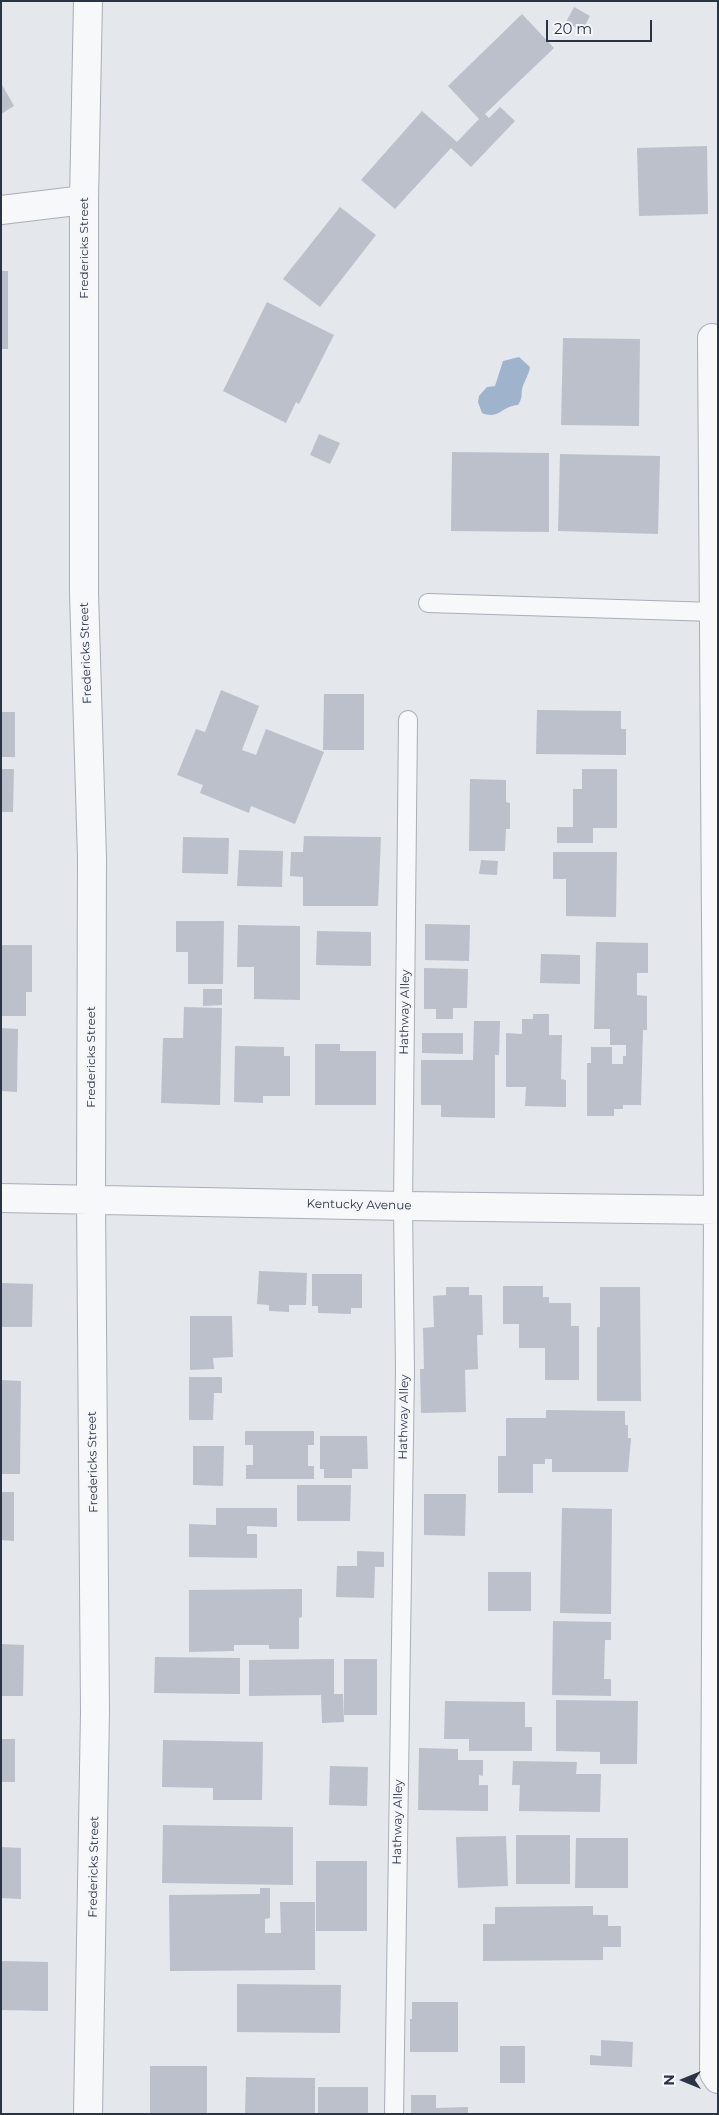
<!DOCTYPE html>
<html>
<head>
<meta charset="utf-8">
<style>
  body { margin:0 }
  #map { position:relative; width:719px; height:2115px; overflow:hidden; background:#e4e7ec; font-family:Montserrat,sans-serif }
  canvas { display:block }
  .frame { position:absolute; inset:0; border:2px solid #2b3445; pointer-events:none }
  .north { position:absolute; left:659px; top:2055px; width:50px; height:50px; -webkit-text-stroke:4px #f4f6f9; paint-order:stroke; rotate:270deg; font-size:14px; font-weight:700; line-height:20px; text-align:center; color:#2b3445 }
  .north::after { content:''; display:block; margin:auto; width:18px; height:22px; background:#2b3445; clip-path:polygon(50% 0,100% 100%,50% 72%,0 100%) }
  .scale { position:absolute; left:546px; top:20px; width:106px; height:22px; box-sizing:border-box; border:2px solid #2b3445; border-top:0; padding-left:6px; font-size:15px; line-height:18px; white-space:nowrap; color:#2b3445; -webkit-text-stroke:4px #f4f6f9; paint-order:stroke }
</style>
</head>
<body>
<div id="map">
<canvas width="719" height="2115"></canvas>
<div class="frame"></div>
<div class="north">N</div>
<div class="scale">20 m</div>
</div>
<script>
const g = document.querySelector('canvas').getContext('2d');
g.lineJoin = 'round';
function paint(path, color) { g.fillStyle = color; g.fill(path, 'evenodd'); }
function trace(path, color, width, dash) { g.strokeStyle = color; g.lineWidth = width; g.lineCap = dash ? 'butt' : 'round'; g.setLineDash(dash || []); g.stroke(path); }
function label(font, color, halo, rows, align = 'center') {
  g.font = font + ' Montserrat,sans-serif'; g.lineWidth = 4; g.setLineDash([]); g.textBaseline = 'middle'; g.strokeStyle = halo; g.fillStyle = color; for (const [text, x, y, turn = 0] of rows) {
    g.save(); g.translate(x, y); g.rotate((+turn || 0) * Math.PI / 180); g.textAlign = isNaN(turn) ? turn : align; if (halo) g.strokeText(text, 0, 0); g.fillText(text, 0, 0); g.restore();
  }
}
paint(new Path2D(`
  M519,357L530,367C529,374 525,380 523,386C520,394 524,396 518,405C501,406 500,420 482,413L478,402L479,396L487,387L495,386L503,361Z`), '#9fb4cc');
paint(new Path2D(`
  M574,7L590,16L582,31L566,22Z
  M522,14L554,48L485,114L489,118L500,107L515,121L471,167L451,148L395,209L361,180L422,111L457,142L479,119L448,86Z
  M1,83L14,106L1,114Z
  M707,146L708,214L639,216L637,148Z
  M340,207L376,235L320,307L283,279Z
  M1,271H8V349H1Z
  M267,302L334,335L299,404L296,402L286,423L223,391Z
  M563,338L640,339L639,426L561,425Z
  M319,434L340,443L330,464L310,455Z
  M452,452L549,453V532L451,531Z
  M560,454L660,456L658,534L558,531Z
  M221,690L259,706L242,750L256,755L266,729L324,752L295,824L251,806L249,813L200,793L203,785L177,775L196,729L205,732Z
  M324,694H364V750H323Z
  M537,710L621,711V729H626V755L536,754Z
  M1,712H15V757H1Z
  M1,769H14L13,812H1Z
  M582,769H617V828H593V843H557V827H573V789H582Z
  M470,779L506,780V802L510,803V829H506L505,851H469Z
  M304,836L381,837L378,906H303V877L290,876L291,852H303Z
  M183,837L229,838L228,874L182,873Z
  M239,850L283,851L282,887L237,886Z
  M553,852H617L616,917L566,916V879H553Z
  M481,860L498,861L497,875L479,874Z
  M176,921H224L223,984H188V952H176Z
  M425,924L470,925L469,961L425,960Z
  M238,925L300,926V1000L254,999V967H237Z
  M317,931L371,932V966L316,965Z
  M596,942L648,943V973H637V995L647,996V1030H643L641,1105H623V1109H614V1116H587V1063H591V1047H612V1064H623V1056H626V1045H610V1029H594Z
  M1,945H32V992H26V1016H1Z
  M541,954L580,955V984L540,983Z
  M424,968L468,969L467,1008H453V1019H436V1009H424Z
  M203,989H222V1005L203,1006Z
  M184,1007L222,1008L220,1105L161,1103L163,1038H183Z
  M533,1014H549V1035H562L561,1079L566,1080V1107L525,1106L526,1087H506V1033L522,1034V1019H533Z
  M474,1021H500L499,1055H495V1118L441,1117V1105H421V1060H473Z
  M1,1028L18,1029L17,1092L1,1091Z
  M422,1033H463V1054L422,1053Z
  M315,1044H340V1051H376V1105H315Z
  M235,1046L284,1047V1056H290V1096H263V1103L234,1102Z
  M259,1271L307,1273L306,1305H289V1312L269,1311V1305L257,1304Z
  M312,1274H362V1308H351V1314L318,1313V1306H312Z
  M1,1283L33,1284L32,1327H1Z
  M503,1286H543V1297H549V1303H571V1326H579V1380H545V1348H519V1324H503Z
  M446,1287H469V1295H482L483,1335H477L478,1369L465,1370L466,1412L421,1413L420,1369H424L423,1328L434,1327L433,1296L446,1295Z
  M600,1287H640L641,1401H597V1327H600Z
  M190,1316H232L233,1357L213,1358L214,1369L190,1370Z
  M189,1377H222V1393H214L213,1420H189Z
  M1,1380L21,1381L20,1474H1Z
  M546,1410L625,1411V1425H628V1438H631L628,1472H552V1459H545V1464H533V1493H498V1456H506V1418H546Z
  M245,1431H314V1445H308V1466H314V1479H246V1465H253V1445H245Z
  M320,1436H367L368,1469H352V1478H324V1469H320Z
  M193,1446H224L223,1486L193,1485Z
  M297,1485H351L350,1521H297Z
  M1,1492H14V1541L1,1540Z
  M424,1494H466L465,1536L424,1535Z
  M216,1508H277V1527L247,1526V1534H257V1558L189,1557V1524L216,1525Z
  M562,1508L612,1509L611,1614L560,1613Z
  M357,1551L384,1552V1567H375L374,1598L336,1597L337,1566H357Z
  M488,1572H531V1611H488Z
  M302,1589V1617L299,1618V1649H269V1645H234V1651L189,1652V1590Z
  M553,1621L611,1622V1640H605L604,1679H611V1696L552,1695Z
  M1,1644L24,1645L23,1696H1Z
  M155,1657L240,1658V1694L154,1693Z
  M334,1659V1694H343L344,1722L322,1723L321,1695L249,1696V1660Z
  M344,1659H377V1715H344Z
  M556,1700L638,1701L637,1764H600V1752L556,1751Z
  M445,1701L525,1702V1727H532V1751H469V1739H444Z
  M1,1739H15V1782H1Z
  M163,1740L263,1742L262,1800H213V1788L162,1787Z
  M419,1748L458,1749V1760H483V1776L479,1775V1785H488V1811L418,1810Z
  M513,1761L577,1762L576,1774H601L600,1812L519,1811L520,1785H512Z
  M330,1766L368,1767L367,1806L329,1805Z
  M163,1825L293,1827V1885L162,1883Z
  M516,1835H570V1884H516Z
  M506,1836L508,1886L458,1888L456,1837Z
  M576,1838H628V1888H575Z
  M1,1847L21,1848V1899L1,1898Z
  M316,1861H367V1931H316Z
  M260,1888H270V1918L265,1919V1933H281L280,1902H315V1970L170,1971L169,1895L260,1894Z
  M593,1906V1915H608V1926H621V1947H603V1960L483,1961V1924H495V1907Z
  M1,1961L48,1962V2011L1,2010Z
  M237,1984L341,1985L340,2033L237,2032Z
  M412,2002H458V2052H410V2019H412Z
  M601,2040L633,2042L632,2067L590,2065V2055L601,2056Z
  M500,2046H525V2083H500Z
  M150,2066H207V2114H150Z
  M246,2077L315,2078V2114H245Z
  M318,2087H368V2114H318Z
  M411,2095H436V2108L468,2107V2114H411Z`), '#bbc0ca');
const lane = new Path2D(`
  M428,603L714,612
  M394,2114L405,1370L403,1206L408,720`);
const street = new Path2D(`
  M88,1L84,200V593L92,858L91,1199L95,1712L88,2114
  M1,210L84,200
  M712,338L718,1210L714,2073L718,2079
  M1,1198L403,1206L718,1210`);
trace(lane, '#a9aeb7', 20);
trace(street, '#a9aeb7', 30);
trace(lane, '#f7f8fa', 18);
trace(street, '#f7f8fa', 28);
label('12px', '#2b3445', '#f4f6f9', [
  ["Fredericks Street",84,248,-90],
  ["Fredericks Street",86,653,-92],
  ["Hathway Alley",405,1012,-89],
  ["Fredericks Street",91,1057,-90],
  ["Kentucky Avenue",359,1205,1],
  ["Hathway Alley",404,1417,-89],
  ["Fredericks Street",93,1462,-91],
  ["Hathway Alley",398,1822,-89],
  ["Fredericks Street",94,1867,-89]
]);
</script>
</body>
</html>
